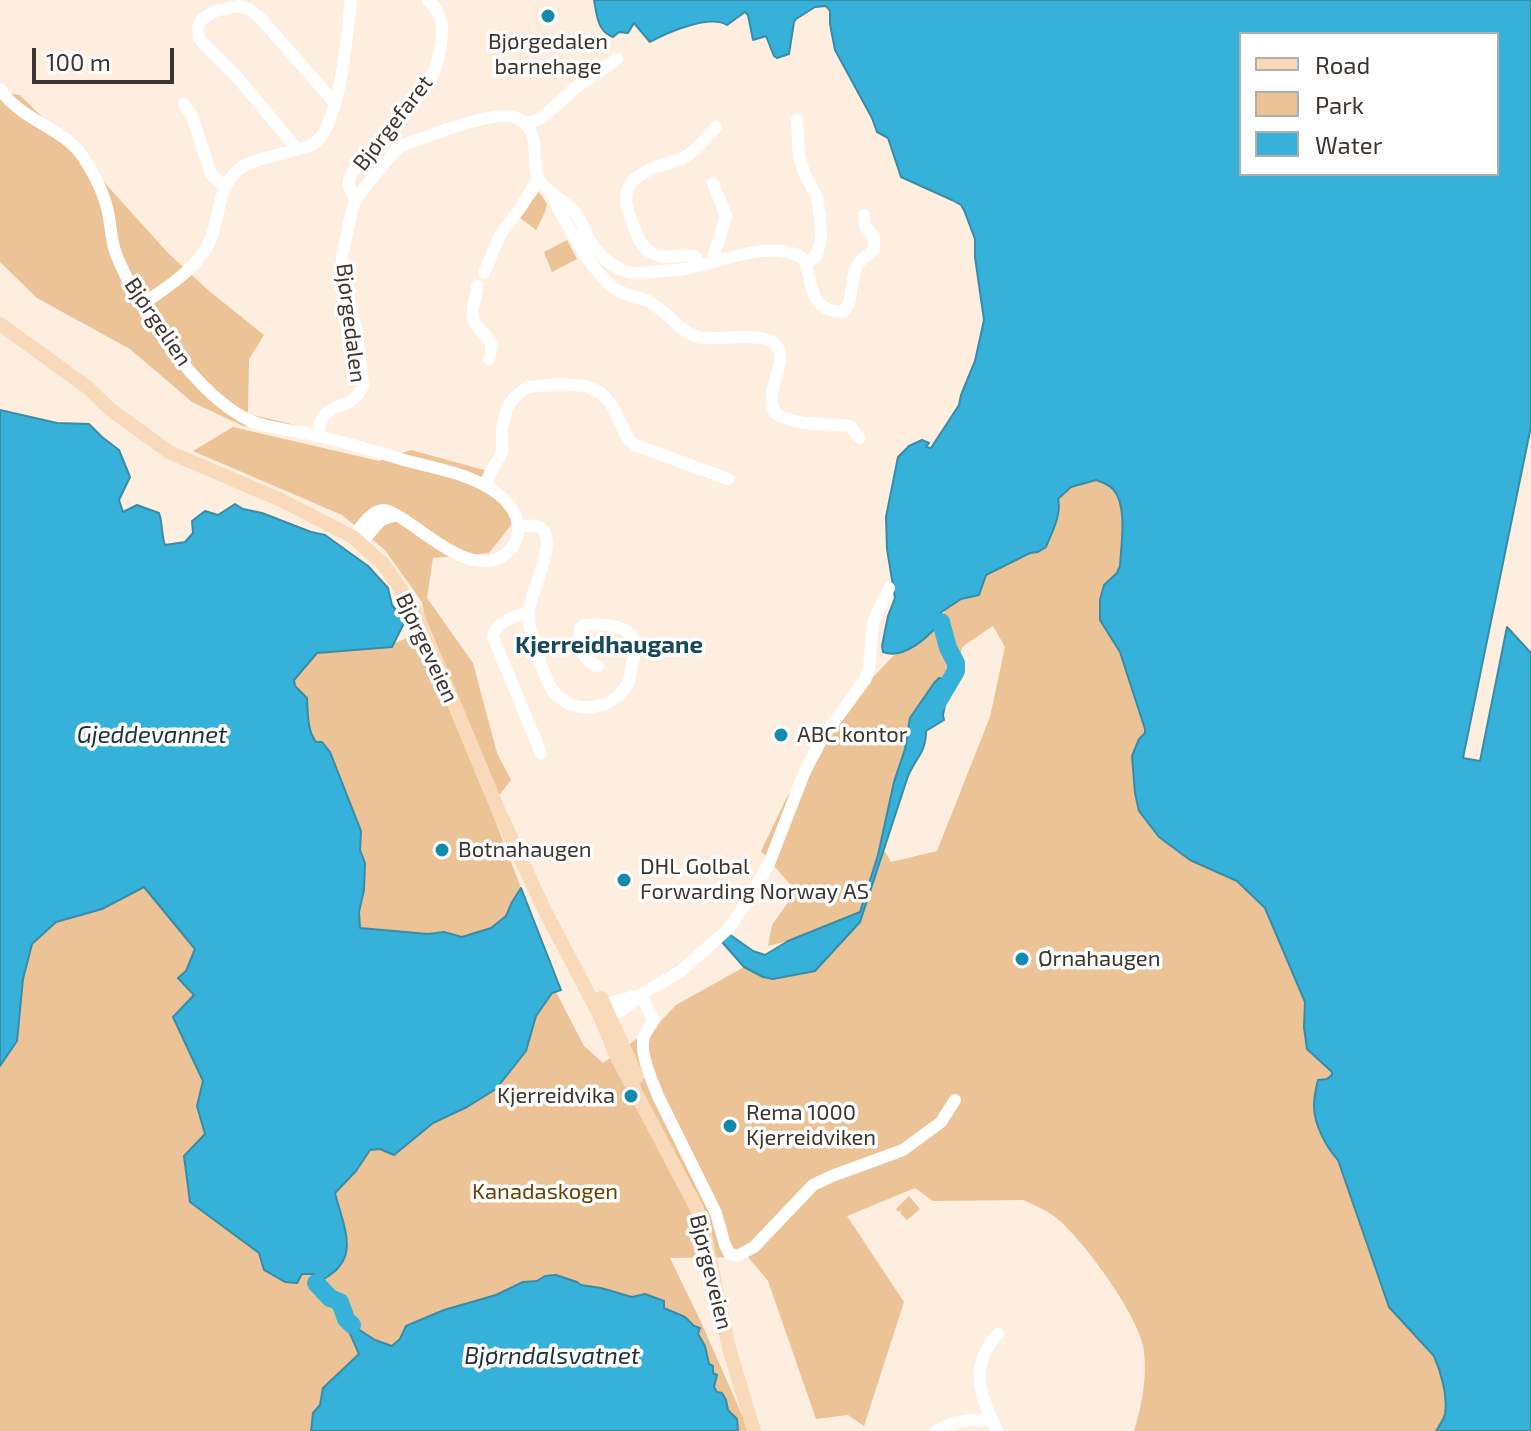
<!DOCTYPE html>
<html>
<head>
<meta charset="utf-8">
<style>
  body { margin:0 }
  #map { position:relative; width:1531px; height:1431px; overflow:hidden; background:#fdeedf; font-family:"Exo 2",sans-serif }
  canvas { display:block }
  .legend { position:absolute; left:1239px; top:32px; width:260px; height:144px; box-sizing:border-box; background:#fff; border:2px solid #b1afac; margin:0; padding:10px 14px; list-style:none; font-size:24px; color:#3d362f }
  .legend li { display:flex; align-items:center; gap:16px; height:40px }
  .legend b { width:40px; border:2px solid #b1afac }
  .scale { position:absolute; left:32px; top:48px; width:142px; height:36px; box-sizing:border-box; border:4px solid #3d362f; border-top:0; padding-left:10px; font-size:24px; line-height:28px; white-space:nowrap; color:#3d362f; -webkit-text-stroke:6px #fff; paint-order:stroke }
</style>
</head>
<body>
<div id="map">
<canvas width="1531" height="1431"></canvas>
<ul class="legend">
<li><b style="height:10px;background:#f8daba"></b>Road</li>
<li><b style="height:22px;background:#ecc297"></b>Park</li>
<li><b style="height:22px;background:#36b1d9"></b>Water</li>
</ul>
<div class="scale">100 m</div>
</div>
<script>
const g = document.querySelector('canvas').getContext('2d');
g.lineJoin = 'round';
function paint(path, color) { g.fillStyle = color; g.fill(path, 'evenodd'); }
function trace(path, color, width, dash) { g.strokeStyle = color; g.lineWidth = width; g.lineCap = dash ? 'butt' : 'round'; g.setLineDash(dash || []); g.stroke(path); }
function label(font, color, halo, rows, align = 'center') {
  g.font = font + ' "Exo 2",sans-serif'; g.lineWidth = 7; g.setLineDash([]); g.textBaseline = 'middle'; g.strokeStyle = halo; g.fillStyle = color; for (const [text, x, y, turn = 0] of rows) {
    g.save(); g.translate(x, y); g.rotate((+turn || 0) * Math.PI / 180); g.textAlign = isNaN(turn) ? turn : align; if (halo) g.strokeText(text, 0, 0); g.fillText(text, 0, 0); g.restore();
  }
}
paint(new Path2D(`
  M0,92L20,95L76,151L168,253L209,291L264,335L249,359L248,414L300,426L289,429L243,426L192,402L130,349L37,298L0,262Z
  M539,192L547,204L545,212L536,230L519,217Z
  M567,240L577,259L552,272L544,252Z
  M233,427L379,461L411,450L484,470L486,490L520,514L489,553L433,558L427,598L473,663L497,753L511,780L490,807L521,888L512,902L506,916L491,928L462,937L444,933L428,934L360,929L359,912L364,890L365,864L360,850L361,830L313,738L309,723L307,698L295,686L294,680L317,653L392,647L394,643L427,631L422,602L385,550L342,515L193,451Z
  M1092,480C1133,481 1121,539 1120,566L1117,573L1104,585L1101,622C1118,642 1144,704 1145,731C1146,754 1141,787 1139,811L1160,837L1190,860L1237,881L1265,908L1305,1002L1304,1027L1307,1049L1332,1072V1075L1327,1079L1318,1080L1332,1154L1338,1160L1389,1307L1434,1356C1441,1372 1448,1396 1445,1414C1444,1420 1439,1426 1436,1431H1134C1142,1406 1147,1377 1144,1351C1140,1318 1090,1250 1065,1226C1055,1214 1037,1206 1023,1200L933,1201L915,1188L847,1216L904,1302L864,1426L848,1415L816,1419L768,1281L748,1257H743L670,1258L701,1322L749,1431H738L737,1419L727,1410L726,1400L714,1387L713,1373L706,1355L705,1346L694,1326L685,1317L664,1308L645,1294L632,1297L601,1288L581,1285L577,1282L545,1276L537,1281L523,1282L496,1295L444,1310L400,1339L392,1347L375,1340L353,1343L359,1354L324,1386L320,1405L313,1413L311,1431H0V1066L17,1041L23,979L32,944L56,922L102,909L144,887L195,949L186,971L194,995L173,1017L203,1081L197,1106L205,1134L190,1202L259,1253L285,1282L297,1283L302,1274H314L316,1282L328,1277L348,1242L335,1193L356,1171L370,1150L380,1149L395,1155L433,1123L467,1107L496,1089L526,1052L536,1016L552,993L556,992L584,1046L603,1063L659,1023L676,1005L744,967L763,977L860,922L884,850L891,862L937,851L990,717L1005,647L993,626L962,647L956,690L947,697L949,685L905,750L894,782L878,855L860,912L788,941L768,946L772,925L796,891L761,851L786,799L817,748L856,695L896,653L908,649L928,637L942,621L945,609L964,597L979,595L986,576L1034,552L1058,499L1071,487Z
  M909,1196L920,1209L907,1220L900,1213L902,1210L898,1212L896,1209Z`), '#ecc297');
const water = new Path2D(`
  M594,0H1531V426L1463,758L1480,761L1507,627L1531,653V1431H1436C1439,1426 1444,1419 1445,1414C1448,1396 1441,1372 1434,1356L1389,1307L1338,1160C1326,1147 1314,1124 1314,1106C1314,1098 1316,1088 1318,1080L1327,1079L1332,1075V1072L1307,1049L1304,1027L1305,1002L1265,908L1237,881L1190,860L1159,837L1139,811L1135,793L1132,756L1139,739L1145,733V729L1120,652L1100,620V600L1104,585L1117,573L1120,566C1121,545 1128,505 1113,489C1109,485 1102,482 1096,480L1071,487L1058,499C1062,514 1052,532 1046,547L1038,552L1030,553L986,575L979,595L961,599L937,615L941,622C928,637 904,660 883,652L882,646L888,616L895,598L887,549L886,517L898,457L909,446L922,440L929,443L926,447L931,448L959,405L961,395L975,361L984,320L975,257V239L964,210L961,205L952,200L901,177L888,138L877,132L872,118L835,50L830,24V11L826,6L815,7L796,19L794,22L789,54L777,58L774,56L766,36L753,40L748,15L745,12L727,25C709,14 666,33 650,42L634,23L628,33L619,32L613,37C597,31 597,15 594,0ZM1241,34H1497V174H1241Z
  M0,410L57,423L89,424L102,437L119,450L130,477L119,500L123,512L137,505L159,513C163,524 161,534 165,545L185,542L193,533L192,521L205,511L218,515L235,504L243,509L262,513L311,532L325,535L368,566L388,588L392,605L405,621L392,647L317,653L294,680L295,686L307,698C308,713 307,730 316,742H322L330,752L361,831L360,850L365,863L364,890L359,912L360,928L428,934L444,932L462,937L491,928L506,916L512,902L521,888L561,990L552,993L536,1016L526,1051L496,1089L467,1107L433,1123L394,1155L380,1149L370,1150L356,1171L335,1193C345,1232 363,1262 316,1283L314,1274H302L297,1283L285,1282L264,1270L259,1253L190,1202L184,1156L205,1134L197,1106L203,1081L173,1017L194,995L178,978L186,971L195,949L144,887L102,909L56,922L32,944L23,979L17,1041L0,1066Z
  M939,678L945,679L949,685L943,715L944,720L926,731C926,753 916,757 908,776L860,922L815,971L773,979L763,977L744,967L722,942L729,934L753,951L765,955L788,941L860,912L878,855L894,782L905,749L910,718L934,683Z
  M556,1275L577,1282L581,1285L601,1288L632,1297L645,1294L664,1301V1308L685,1317L694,1326L700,1328L698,1334L705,1346L709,1364L713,1366V1373L717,1375L714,1387L717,1392L722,1393L726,1400L728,1410L737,1419L738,1431H311L313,1413L320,1405L323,1388L359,1354L348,1329L352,1325L375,1340L392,1346L400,1339L406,1326L444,1310L496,1295L523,1282L537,1281L545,1276Z`);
paint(water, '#36b1d9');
trace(water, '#388ca6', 2);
trace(new Path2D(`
  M936,705L956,671V663L948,648L941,622
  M316,1283L330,1298L340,1302L346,1319L352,1325`), '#36b1d9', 18);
trace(new Path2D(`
  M0,89C20,120 64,128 83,157C94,174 104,193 108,212C111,226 111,241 116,254C137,307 197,397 251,421C267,428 292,430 310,434C342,441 373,451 404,460C430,467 460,472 484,485C501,494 515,506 518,525C519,535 515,546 508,552C477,580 431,537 406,521C400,517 392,511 384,510C371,510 360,528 353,537
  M184,104L192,116L211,174L225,187
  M797,120L799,156L805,175L817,197L820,217L821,238L817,255L807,263
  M526,124L542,118L575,88L617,59
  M297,149L236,76L199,39L198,28L201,20L215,11L238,6L249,9L261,19L335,103
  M713,183L726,216L714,255V262
  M552,194C561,200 569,205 576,214C582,222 585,232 590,241C598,254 612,268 628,272C635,274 645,272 652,272C663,271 673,271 683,269C717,264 765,240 799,256C817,264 799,311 843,312C856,299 848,278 859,263C862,258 869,254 874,250V237L865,226L864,215
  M356,200C351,193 347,186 350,177C354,166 367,158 375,149C383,140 389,129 396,119C405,107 417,99 426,87C437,72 447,32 439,15C437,9 432,4 428,0
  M698,266L696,257C683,252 668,261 654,254C642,249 637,236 633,225C618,191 627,177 662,165C669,163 678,161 685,157C697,150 707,137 716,127
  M484,273L500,235L521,207L538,179
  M477,286C477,299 468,313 476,325C482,333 489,336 492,346L489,359
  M142,305C166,287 195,271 209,243C219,222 217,194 233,175C246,159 270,158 288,152C296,149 306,148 312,145C341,128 347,32 351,0
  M317,436C319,430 319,422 323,417C334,401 354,410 363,385L357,333L342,277V257L352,210L356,200L365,187L394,152L403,145C427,137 499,107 519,119C543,132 530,165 539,180C541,185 548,189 551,193C555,198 556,204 559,210C569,227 579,246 590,262C597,271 606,282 615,289C625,296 638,296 648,301C669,312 679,334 703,338C721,340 770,330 778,348C787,366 763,392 775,413C797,427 825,423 850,426L859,438
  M484,485L502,452V429L507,408L514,398L527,387L560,384L586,386L601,393L611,404L629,440L635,445L728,479
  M518,527C575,514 530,588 529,611C528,628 534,644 539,659C544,672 548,689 559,697C578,714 611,709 625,688C630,682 631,673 632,665C634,657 636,648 634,641C629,624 599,623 584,625L580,628C579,644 580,661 598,666
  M361,543L381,520L393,516
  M529,611C515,617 496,621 493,637L541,753
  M640,995C627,1006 618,1017 600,1016L605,1006L616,1001L640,995L681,971L728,929L752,895L770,861L805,771L823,737L865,680L869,668L873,622L889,588
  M640,995L654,1020C651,1025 646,1031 644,1037C639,1052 652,1081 658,1096L716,1213L725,1245L729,1253L737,1256L754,1247L813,1185L832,1176L903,1150L941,1122L955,1100
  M936,1431C956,1419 969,1420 992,1420
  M997,1431C980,1396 968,1366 998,1334`), '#fff', 12);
trace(new Path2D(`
  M0,324L87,387L111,410L169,452L283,501L353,537L383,564L415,610L500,814L545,911L600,1016L616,1055L697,1209L705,1236L729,1348L754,1431
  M601,998L637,1077`), '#f8daba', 14);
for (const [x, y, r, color] of [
  [548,16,8,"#128aad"],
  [781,735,8,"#128aad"],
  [442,850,8,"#128aad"],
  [624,880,8,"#128aad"],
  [1022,959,8,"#128aad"],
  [631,1096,8,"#128aad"],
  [730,1126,8,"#128aad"]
]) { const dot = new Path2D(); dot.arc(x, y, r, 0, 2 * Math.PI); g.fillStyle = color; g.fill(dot); trace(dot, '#fff', 3); }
label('22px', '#3d362f', '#fff', [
  ["Bjørgedalen",548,42,"center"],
  ["barnehage",548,67,"center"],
  ["ABC kontor",797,735],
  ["Botnahaugen",458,850],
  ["DHL Golbal",640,867],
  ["Forwarding Norway AS",640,892],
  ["Ørnahaugen",1038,959],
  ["Kjerreidvika",615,1096,"right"],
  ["Rema 1000",746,1113],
  ["Kjerreidviken",746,1138]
], 'left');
label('22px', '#3d362f', '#fff', [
  ["Bjørgefaret",393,123,-52],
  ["Bjørgelien",158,322,56],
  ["Bjørgedalen",351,323,83],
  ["Bjørgeveien",427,648,65],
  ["Bjørgeveien",711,1272,76]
]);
label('22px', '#6b4003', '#fff', [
  ["Kanadaskogen",545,1192]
]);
label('bold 24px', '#184a5b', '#fff', [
  ["Kjerreidhaugane",609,645]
]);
label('italic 24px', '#1d3139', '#fff', [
  ["Gjeddevannet",152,735],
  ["Bjørndalsvatnet",552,1356]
]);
</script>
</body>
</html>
